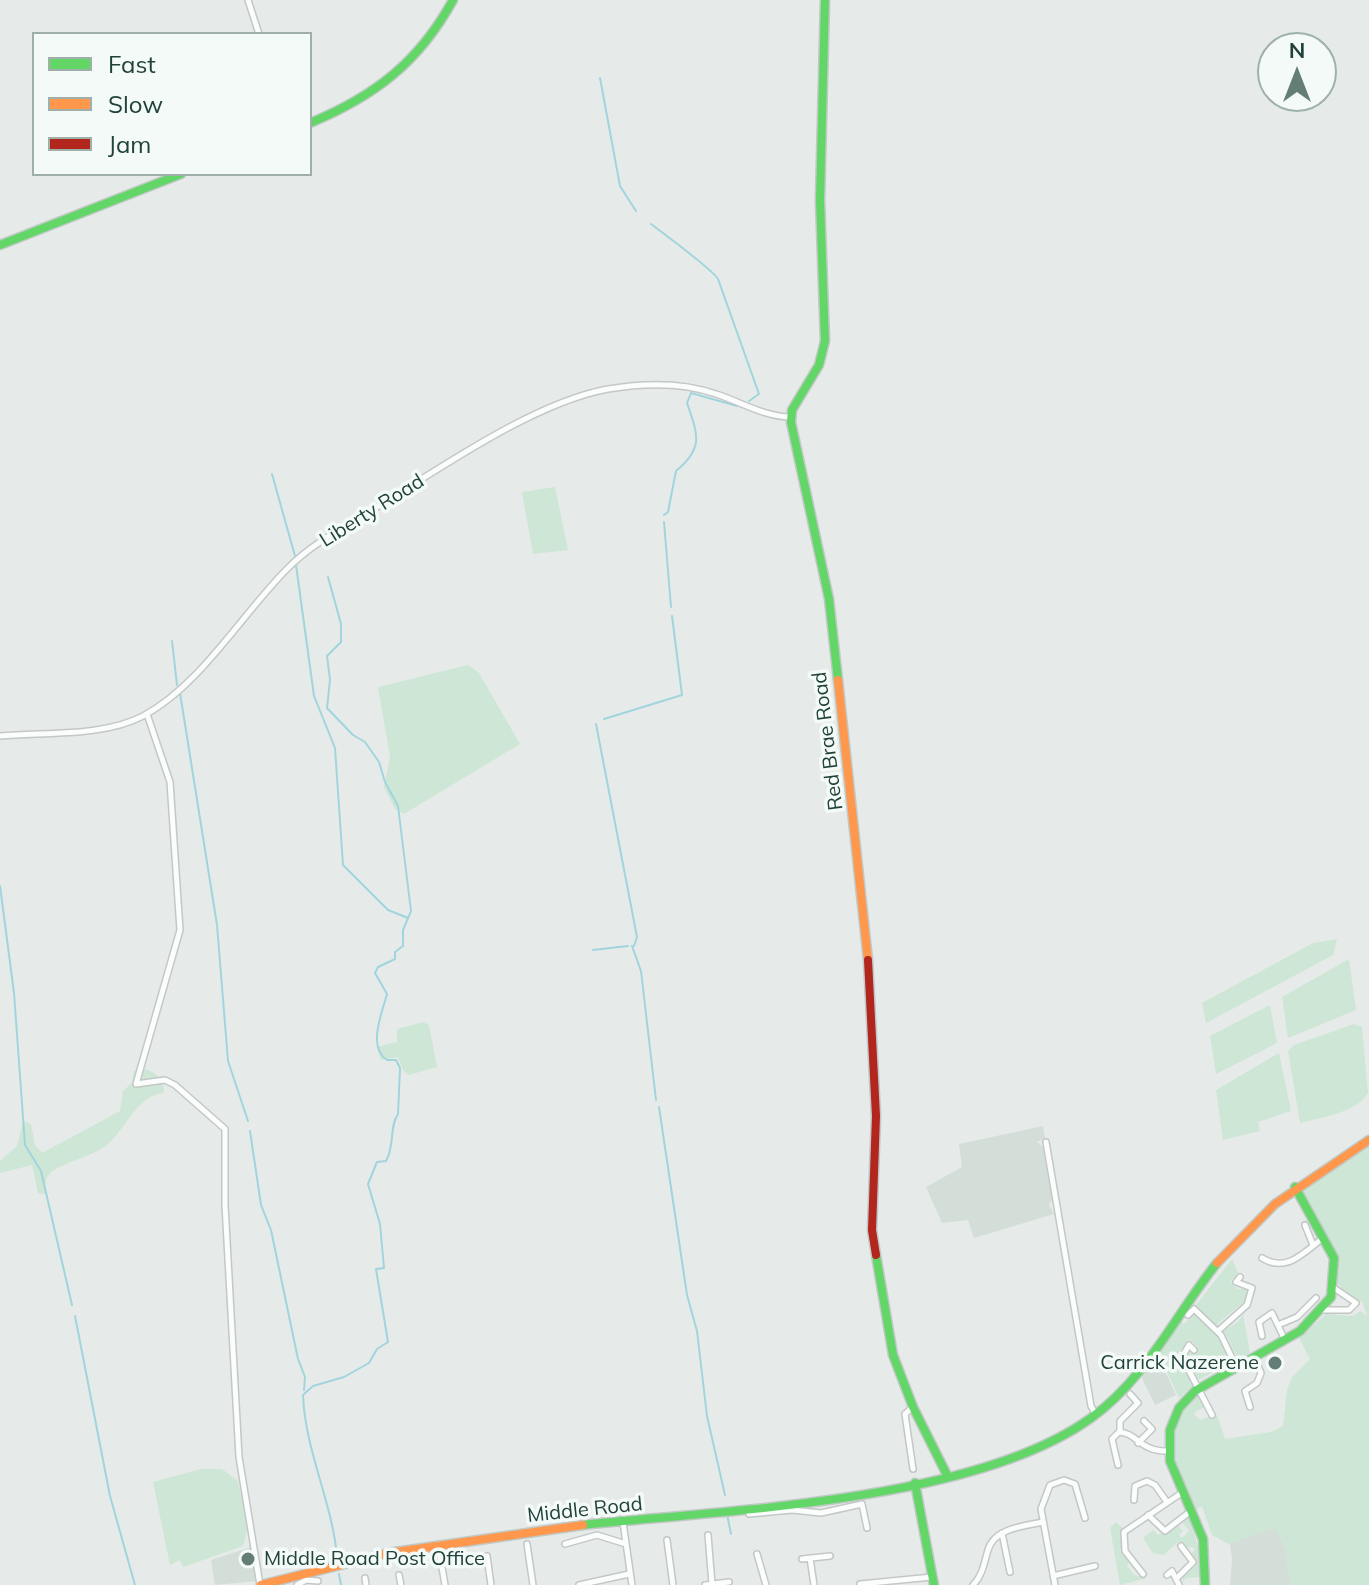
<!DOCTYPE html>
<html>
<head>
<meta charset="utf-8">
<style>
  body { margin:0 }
  #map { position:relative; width:1369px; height:1585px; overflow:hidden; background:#e6ebe9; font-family:Mulish,sans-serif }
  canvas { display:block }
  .legend { position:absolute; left:32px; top:32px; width:280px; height:144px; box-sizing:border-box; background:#f4faf7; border:2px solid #9fb0ab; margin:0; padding:10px 14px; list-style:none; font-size:24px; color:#20423a }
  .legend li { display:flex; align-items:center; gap:16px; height:40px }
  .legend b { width:40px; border:2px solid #9fb0ab }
  .north { position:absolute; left:1257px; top:32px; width:80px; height:80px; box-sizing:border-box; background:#f4faf7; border:2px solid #9fb0ab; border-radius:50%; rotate:0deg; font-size:22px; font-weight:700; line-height:32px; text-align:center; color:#20423a }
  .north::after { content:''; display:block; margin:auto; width:28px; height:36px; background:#657d77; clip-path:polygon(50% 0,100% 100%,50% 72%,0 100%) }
</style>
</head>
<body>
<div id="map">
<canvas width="1369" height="1585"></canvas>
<ul class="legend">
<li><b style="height:10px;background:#63d668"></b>Fast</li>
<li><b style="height:10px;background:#ff974d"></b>Slow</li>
<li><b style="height:10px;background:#b3261e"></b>Jam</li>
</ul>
<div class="north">N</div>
</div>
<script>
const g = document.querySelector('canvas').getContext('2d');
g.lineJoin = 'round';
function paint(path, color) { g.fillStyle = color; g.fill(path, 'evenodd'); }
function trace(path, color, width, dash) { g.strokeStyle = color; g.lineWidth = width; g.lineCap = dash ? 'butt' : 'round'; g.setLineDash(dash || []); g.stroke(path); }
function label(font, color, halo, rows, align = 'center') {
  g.font = font + ' Mulish,sans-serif'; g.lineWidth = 7; g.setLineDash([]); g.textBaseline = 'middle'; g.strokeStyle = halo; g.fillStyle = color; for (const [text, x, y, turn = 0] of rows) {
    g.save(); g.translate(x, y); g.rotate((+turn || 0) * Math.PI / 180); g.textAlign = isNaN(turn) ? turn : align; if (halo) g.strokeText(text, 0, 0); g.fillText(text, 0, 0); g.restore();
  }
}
paint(new Path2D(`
  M1043,1126L1045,1138L1037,1142L1043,1147L1052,1200L1049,1205L1054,1214L974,1238L968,1220L942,1223L926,1187L962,1167L959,1144Z
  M1157,1354L1176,1395L1155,1405L1140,1374Z
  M1271,1528L1277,1530L1286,1551L1291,1585H1230L1232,1559L1230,1543Z
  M251,1547L258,1581L215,1585L211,1560Z`), '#d3ded9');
paint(new Path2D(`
  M555,487L568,550L533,554L522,492Z
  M468,665L479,673L520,744L404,814L395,809L384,787L390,757L378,687Z
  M1337,939L1333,955L1206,1023L1202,1003L1313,943Z
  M1349,959L1356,1010L1288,1038L1282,997Z
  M1270,1005L1277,1043L1216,1074L1210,1036Z
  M423,1022L429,1025L437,1067L409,1075L403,1070L398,1057L381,1060L377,1047L397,1042V1029Z
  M1354,1024L1362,1027L1368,1093C1356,1113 1322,1117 1300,1123L1288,1051L1294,1045Z
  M1279,1053L1291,1111L1258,1122L1260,1131L1223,1140L1216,1090Z
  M140,1068C154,1070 164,1078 164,1093C136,1096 128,1126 109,1143C93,1157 69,1160 51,1172L46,1179L45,1194L38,1193L32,1165L0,1173V1161L17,1146L23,1121L31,1124L35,1145L42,1153L120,1111L123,1091L132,1083L134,1071Z
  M1369,1140V1585H1291L1286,1551L1277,1530L1271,1528L1228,1544L1212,1535L1202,1506L1195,1510C1181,1470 1150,1427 1198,1394L1205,1407L1196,1411L1194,1415L1201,1420L1210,1416L1212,1421V1417L1217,1415L1225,1439L1271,1432L1283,1426L1287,1390L1292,1377L1310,1359L1299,1338L1326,1314L1354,1316L1360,1311L1367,1316L1362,1301H1352L1335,1280L1334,1258L1295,1187Z
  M1232,1259L1238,1273L1230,1282L1238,1289L1247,1288L1246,1300L1216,1325L1195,1306Z
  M1194,1314L1219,1337L1229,1363L1199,1380L1185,1356L1186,1352L1192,1353L1198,1347L1189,1339L1177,1355L1194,1384L1179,1398L1157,1350L1179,1320L1184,1324Z
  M1243,1314L1250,1353L1238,1359L1224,1331L1239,1321Z
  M201,1469H222L238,1481L248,1527L243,1546L183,1567L180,1560L170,1565L153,1482Z
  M1189,1516L1198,1547L1200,1577L1186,1578L1183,1582L1182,1577L1195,1565L1192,1553L1195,1548L1186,1547L1179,1541L1164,1555L1153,1553L1143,1538L1153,1530L1158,1535L1178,1526L1183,1531L1179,1535L1182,1538L1189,1531L1183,1523Z
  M1116,1522L1124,1529L1121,1547L1129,1563L1127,1566L1134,1575L1147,1578L1120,1585L1110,1528Z`), '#cde6d5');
trace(new Path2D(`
  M600,78L620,186L636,211
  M651,224C663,233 713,270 718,279L759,394L749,401
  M272,474L295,556
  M664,515L668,512L676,471C704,448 698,435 687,403L691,393L737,406
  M664,522L671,607
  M296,565L314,696L335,748L343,865L388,910L408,918
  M328,577L341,624V642L327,656L330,680L327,708L353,735L365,742L379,762L385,782L398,806L411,911L403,930V946L395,952V959L378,967L375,973L387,994C382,1013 367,1047 387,1060H396L400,1068L398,1114C389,1127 395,1146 386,1161L377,1162L368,1184L380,1224L384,1268L376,1269L388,1342L377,1349L369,1363L344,1377L313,1386L303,1395C305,1450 332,1502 337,1556
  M172,641L177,685
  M180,693L217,925L228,1061L248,1121
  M604,719L682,695L672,616
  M596,724L637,937L634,946
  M0,886L14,993L25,1145L41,1171L72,1305
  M632,946L641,971L656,1100
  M593,950L628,946
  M659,1107L687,1295L697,1331L707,1416L725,1495
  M250,1131L261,1205L271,1230L298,1359L305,1377L304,1390
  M75,1316L110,1496L135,1585
  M727,1514L731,1534
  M339,1574L341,1585`), '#a2d4de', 2);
const street = new Path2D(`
  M248,0L259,34
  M147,714L170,782L180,930L136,1084L165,1080L175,1085L225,1129V1205L239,1457L260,1585
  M0,736C45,732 103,737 143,716C200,686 242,614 287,569C313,542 350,524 382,504C445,465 536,402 608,389C644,383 682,382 716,394C741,402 765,417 791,417
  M1046,1142L1091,1406L1096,1415
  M1305,1225L1313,1245
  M1262,1258C1287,1273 1303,1253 1323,1238
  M1322,1310H1349L1356,1303L1334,1288
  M1188,1315L1194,1309L1221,1335L1236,1366
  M1278,1325L1297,1317L1316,1298
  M1218,1331L1247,1305L1252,1288L1236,1282L1240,1277
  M1262,1336L1259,1322L1272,1313L1285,1340
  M1194,1350L1189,1345L1182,1357L1212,1415
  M913,1407L905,1414L913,1469
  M1250,1407L1245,1391L1257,1383L1261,1373L1254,1357
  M1120,1431V1421L1138,1403L1130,1394
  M1138,1443L1152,1429L1144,1421
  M1118,1465L1112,1439L1119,1432C1138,1433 1139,1452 1169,1451
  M1134,1500L1135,1486L1147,1481L1155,1485L1167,1502
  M749,1514L792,1510L821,1513L862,1504L867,1528
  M1148,1515L1165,1531L1187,1514
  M623,1522L632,1585
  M1002,1533L1010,1572
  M708,1535L712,1584
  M667,1540L673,1585
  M438,1544L445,1585
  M527,1544L533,1585
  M565,1544L597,1535L626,1544
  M757,1554L766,1585
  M487,1556L491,1585
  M810,1558L814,1585
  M802,1559L830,1556
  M1143,1574L1125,1551L1124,1532L1183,1492
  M399,1575L401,1585
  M1167,1575L1172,1571L1179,1585
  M1053,1576L1095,1566
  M1178,1577L1193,1562L1181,1546
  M365,1578L366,1585
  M860,1584L932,1577
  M297,1585L306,1580L318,1581
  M579,1585L629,1574
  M705,1585L729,1582
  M973,1585C983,1575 984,1563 988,1550C994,1528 1025,1526 1043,1522
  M1055,1585L1041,1509L1050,1485L1064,1480L1075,1484L1085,1518`);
const fast = new Path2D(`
  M825,0L820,200L825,341L819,365L792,410L791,422L829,599L838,680
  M310,123C375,96 419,62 453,0
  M0,245L181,174
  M876,1255L893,1355L913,1407L947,1475
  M915,1483L934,1585
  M583,1525C725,1510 975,1502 1091,1418C1146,1379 1176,1314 1217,1263
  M1205,1585L1203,1539L1170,1461V1430L1179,1408L1195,1391L1300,1331L1331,1297L1334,1258L1295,1187`);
const slow = new Path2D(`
  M838,680L868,960
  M1217,1263L1275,1204L1369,1140
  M261,1585L388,1553L583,1525`);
const jam = new Path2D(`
  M868,960L876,1116L872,1230L876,1255`);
trace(street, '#c3c8c6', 8);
trace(fast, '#c1c9c7', 11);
trace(slow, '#c1c9c7', 11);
trace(jam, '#c1c9c7', 11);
trace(street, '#fbfcfc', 5);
trace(fast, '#63d668', 8);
trace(slow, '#ff974d', 8);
trace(jam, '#b3261e', 8);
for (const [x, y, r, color] of [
  [1275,1363,8,"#657d77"],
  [248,1559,8,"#657d77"]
]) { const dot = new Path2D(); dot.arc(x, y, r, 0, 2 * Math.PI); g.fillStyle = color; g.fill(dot); trace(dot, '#f4faf7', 3); }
label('20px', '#20423a', '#f4faf7', [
  ["Liberty Road",372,511,-32],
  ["Red Brae Road",828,741,-97],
  ["Middle Road",585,1510,-6]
]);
label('20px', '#20423a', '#f4faf7', [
  ["Carrick Nazerene",1259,1363],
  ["Middle Road Post Office",264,1559,"left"]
], 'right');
</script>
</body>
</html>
